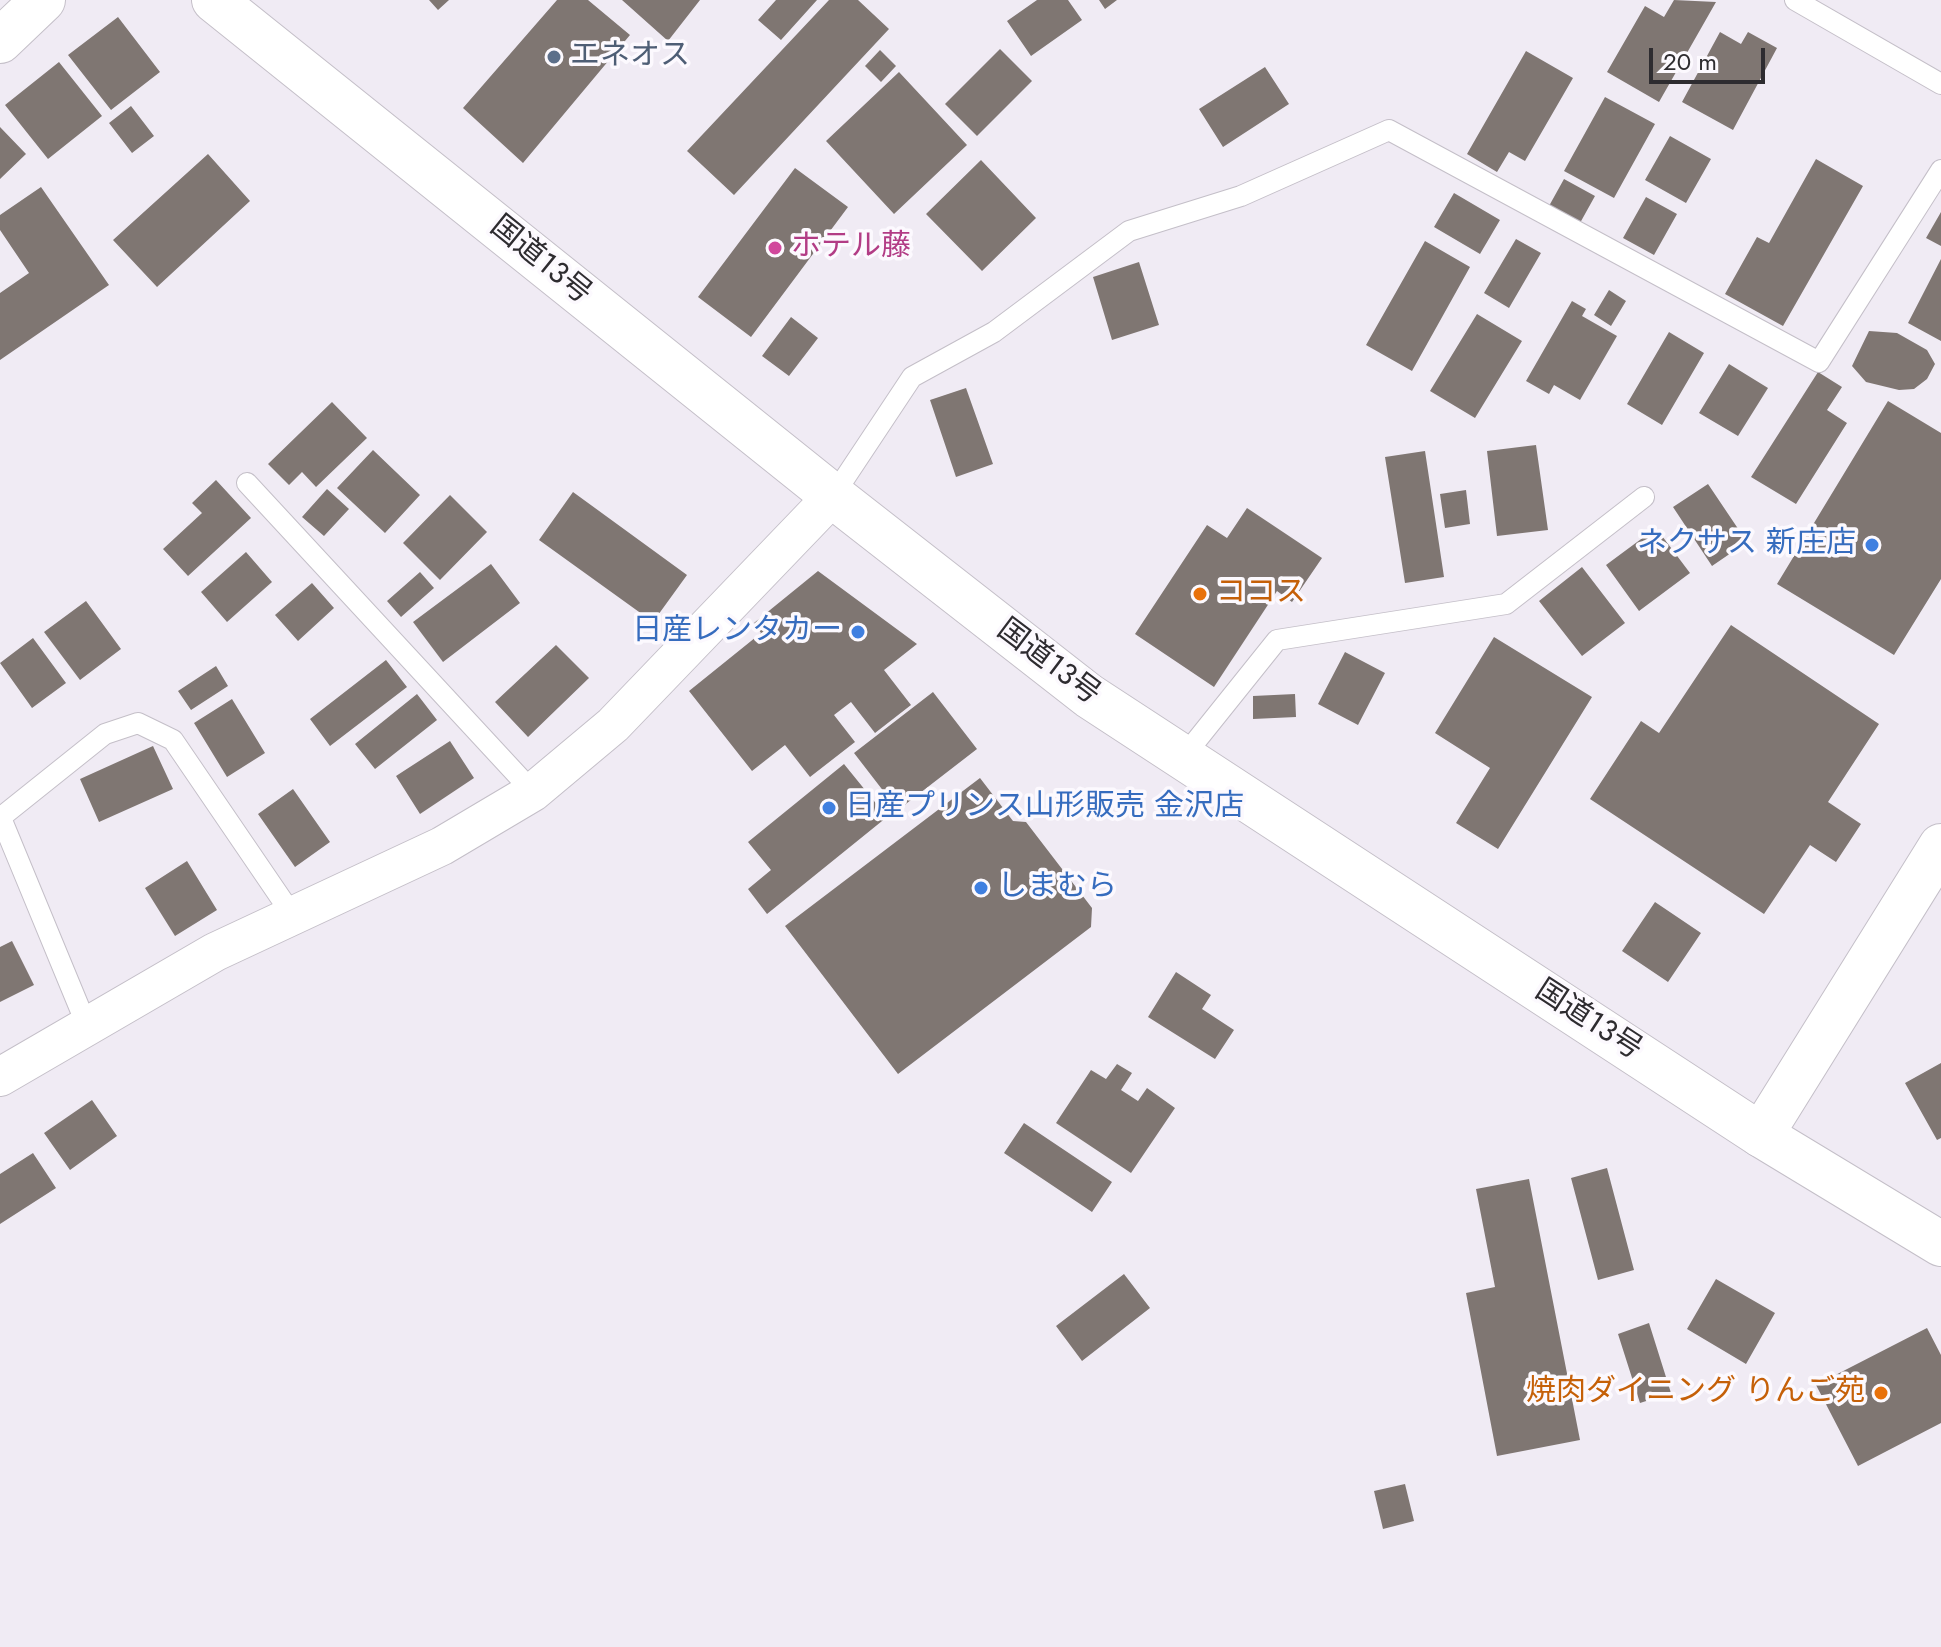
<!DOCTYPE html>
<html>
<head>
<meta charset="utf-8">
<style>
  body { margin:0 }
  #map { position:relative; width:1941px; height:1647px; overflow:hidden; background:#f0ebf4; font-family:Jost,sans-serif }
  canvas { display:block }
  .scale { position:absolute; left:1649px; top:48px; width:116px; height:36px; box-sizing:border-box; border:4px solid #2e2c30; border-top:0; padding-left:10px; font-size:24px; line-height:28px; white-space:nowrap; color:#2e2c30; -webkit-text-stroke:6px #fcf9fe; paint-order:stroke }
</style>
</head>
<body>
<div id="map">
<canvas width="1941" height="1647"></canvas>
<div class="scale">20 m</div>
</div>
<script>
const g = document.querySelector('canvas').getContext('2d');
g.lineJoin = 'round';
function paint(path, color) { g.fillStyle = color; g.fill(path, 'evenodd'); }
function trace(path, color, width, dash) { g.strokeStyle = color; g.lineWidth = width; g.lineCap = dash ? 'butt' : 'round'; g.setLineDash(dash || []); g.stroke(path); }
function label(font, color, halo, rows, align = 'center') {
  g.font = font + ' Jost,"Noto Sans JP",sans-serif'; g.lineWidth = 7; g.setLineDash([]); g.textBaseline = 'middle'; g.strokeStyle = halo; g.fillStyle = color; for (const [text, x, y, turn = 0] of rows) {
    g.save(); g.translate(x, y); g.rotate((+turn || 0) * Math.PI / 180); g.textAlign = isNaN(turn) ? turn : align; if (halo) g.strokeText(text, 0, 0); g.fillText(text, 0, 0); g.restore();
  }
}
paint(new Path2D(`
  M429,0H449L438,10Z
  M557,0H588L630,35L523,163L463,108Z
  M622,0H700L668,41Z
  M776,0H817L781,40L758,20Z
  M829,0H858L889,29L734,195L687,151Z
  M1037,0H1068L1082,20L1031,56L1007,21Z
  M1099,0H1117L1105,9Z
  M1674,0L1716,2L1659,102L1607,72L1645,6L1664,17Z
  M118,17L160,72L111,110L68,55Z
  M1720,32L1741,44L1748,32L1777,48L1733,130L1682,102Z
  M1000,49L1032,81L977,136L945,104Z
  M880,50L896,66L881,82L865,66Z
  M1526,51L1573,78L1525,161L1509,152L1497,172L1467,154Z
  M59,62L102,116L48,159L5,105Z
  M1265,67L1289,104L1223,147L1199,109Z
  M899,72L967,145L894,214L826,141Z
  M1605,97L1655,124L1614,198L1564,171Z
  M131,106L154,136L132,153L109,123Z
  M0,127L26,154L0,179Z
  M1670,136L1711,159L1686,203L1645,180Z
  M208,154L250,201L157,287L113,240Z
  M1816,159L1863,186L1783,326L1725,294L1757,237L1769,243Z
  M981,160L1036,218L982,271L926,214Z
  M795,168L848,207L751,337L698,297Z
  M1564,179L1595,196L1580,223L1549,206Z
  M41,187L109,285L0,360V293L29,273L0,230V215Z
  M1454,193L1500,220L1480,254L1434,227Z
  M1646,197L1677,214L1654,255L1623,238Z
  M1941,212V246L1926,238Z
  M1516,239L1541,253L1509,308L1484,293Z
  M1425,241L1470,267L1412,371L1366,345Z
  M1941,259V341L1908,323Z
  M1139,262L1159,325L1112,340L1093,277Z
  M1609,290L1626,301L1611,326L1594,315Z
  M1572,301L1586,309L1582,316L1617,336L1580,400L1554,385L1549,394L1526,381Z
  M1477,314L1522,341L1475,418L1430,391Z
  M791,317L818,338L789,376L762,356Z
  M1869,331L1897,333L1927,350L1935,364L1927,379L1914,389L1899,390L1866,382L1852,366Z
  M1669,332L1704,353L1662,425L1627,404Z
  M1729,364L1768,388L1738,436L1699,413Z
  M1818,372L1842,387L1827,410L1847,423L1796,504L1751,477Z
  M966,388L993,464L956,477L930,400Z
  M1888,401L1941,433V579L1894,655L1777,584Z
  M332,402L367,438L316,487L302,472L289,485L268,464Z
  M1536,445L1548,530L1497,536L1487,451Z
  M373,450L420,495L385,533L337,488Z
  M1425,451L1444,577L1405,583L1385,457Z
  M216,480L251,518L188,576L163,549L202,513L192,503Z
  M1708,484L1747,542L1712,566L1673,507Z
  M327,489L349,509L324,536L302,517Z
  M1466,490L1470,524L1445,528L1440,494Z
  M573,492L687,575L653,622L539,540Z
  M450,495L487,532L440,580L403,543Z
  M1247,508L1322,558L1292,602L1277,591L1214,687L1135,634L1207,525L1227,538Z
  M1656,528L1690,573L1639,611L1606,565Z
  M246,552L272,582L227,622L201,592Z
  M491,564L520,603L443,662L413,622Z
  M1582,567L1625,623L1582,656L1539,601Z
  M818,571L917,644L884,670L911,705L875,733L851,702L834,715L855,742L810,777L785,745L752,771L689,691L761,633L754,623Z
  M420,572L434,588L401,617L387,601Z
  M312,583L334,608L298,641L275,615Z
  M86,601L121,649L80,680L44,632Z
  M1731,625L1879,724L1828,802L1861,824L1836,862L1810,845L1764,914L1590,799L1641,721L1659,733Z
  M1494,637L1592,697L1498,849L1456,823L1490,768L1435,733Z
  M33,638L66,683L32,708L0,663Z
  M556,645L589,678L528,737L495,702Z
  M1345,652L1385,673L1358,725L1318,704Z
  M386,660L407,687L330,746L310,719Z
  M216,666L228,686L191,710L178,691Z
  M933,692L977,749L898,810L854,753Z
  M417,694L437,720L375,769L355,744Z
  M1295,694L1296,717L1253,719V696Z
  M232,699L265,753L227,777L194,723Z
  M450,741L474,778L420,814L396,776Z
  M153,746L173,789L99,822L80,779Z
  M844,764L887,817L767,914L748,889L771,870L748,842Z
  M980,778L1013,821L1026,822L1092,908L1091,927L898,1074L785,926Z
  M293,789L330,842L295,867L258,814Z
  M187,861L217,910L175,936L145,888Z
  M1655,902L1701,933L1668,982L1622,951Z
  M12,941L34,985L0,1002V947Z
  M1176,972L1211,995L1202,1009L1234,1030L1215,1059L1148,1017Z
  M1941,1063V1138L1937,1140L1905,1083Z
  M1117,1064L1132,1073L1121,1090L1138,1101L1147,1088L1175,1108L1131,1173L1056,1123L1091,1070L1106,1079Z
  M92,1100L117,1136L70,1170L44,1133Z
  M1024,1123L1112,1182L1092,1212L1004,1153Z
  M33,1153L56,1188L0,1224V1174Z
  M1607,1168L1634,1270L1598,1280L1571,1178Z
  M1529,1179L1580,1440L1497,1456L1466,1293L1495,1287L1476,1189Z
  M1124,1274L1150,1308L1082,1361L1056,1326Z
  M1716,1279L1775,1313L1746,1364L1687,1329Z
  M1649,1323L1671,1393L1640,1403L1618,1334Z
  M1927,1328L1941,1355V1423L1858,1466L1816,1385Z
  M1405,1484L1414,1521L1383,1529L1374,1491Z`), '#7f7672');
const service = new Path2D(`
  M1795,0L1941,84
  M247,483L533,792
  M833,496L912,377L994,332L1129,231L1241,196L1389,130L1819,362L1941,170
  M1184,756L1277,640L1506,604L1644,497
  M0,818L105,734L138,723L173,740L293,916
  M1,818L87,1026`);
const minor = new Path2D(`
  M0,1077L215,952L442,846L533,792L613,725L833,496`);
const tertiary = new Path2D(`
  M1761,1135L1941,846`);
const secondary = new Path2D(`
  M0,41L43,0`);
const trunk = new Path2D(`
  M214,0L833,496L1089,696L1761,1135L1941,1244`);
trace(service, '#c4bfc8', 22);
trace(minor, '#c4bfc8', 40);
trace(tertiary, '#c4bfc8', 46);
trace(secondary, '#c4bfc8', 46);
trace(trunk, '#c4bfc8', 46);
trace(service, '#fff', 20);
trace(minor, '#fff', 38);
trace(tertiary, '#fff', 44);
trace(secondary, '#fff', 44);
trace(trunk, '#fff', 44);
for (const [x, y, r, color] of [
  [554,57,8,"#5c6f8a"],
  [775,248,8,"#d1479c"],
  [1872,545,8,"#3f7fe0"],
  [1200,594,8,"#e8710a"],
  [858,632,8,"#3f7fe0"],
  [829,808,8,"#3f7fe0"],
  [981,888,8,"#3f7fe0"],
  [1881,1393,8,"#e8710a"]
]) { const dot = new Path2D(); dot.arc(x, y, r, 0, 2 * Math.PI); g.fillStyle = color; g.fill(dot); trace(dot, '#fcf9fe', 3); }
label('30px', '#4e5e75', '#fcf9fe', [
  ["エネオス",570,57]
], 'left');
label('30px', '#b23c85', '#fcf9fe', [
  ["ホテル藤",791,248]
], 'left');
label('30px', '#2e2c30', '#fcf9fe', [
  ["国道13号",540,261,39],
  ["国道13号",1048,663,37],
  ["国道13号",1588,1021,33]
]);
label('30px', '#366cbe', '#fcf9fe', [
  ["ネクサス 新庄店",1856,545],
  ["日産レンタカー",842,632],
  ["日産プリンス山形販売 金沢店",845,808,"left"],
  ["しまむら",997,888,"left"]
], 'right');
label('30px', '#c56008', '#fcf9fe', [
  ["ココス",1216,594],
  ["焼肉ダイニング りんご苑",1865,1393,"right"]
], 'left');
</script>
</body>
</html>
